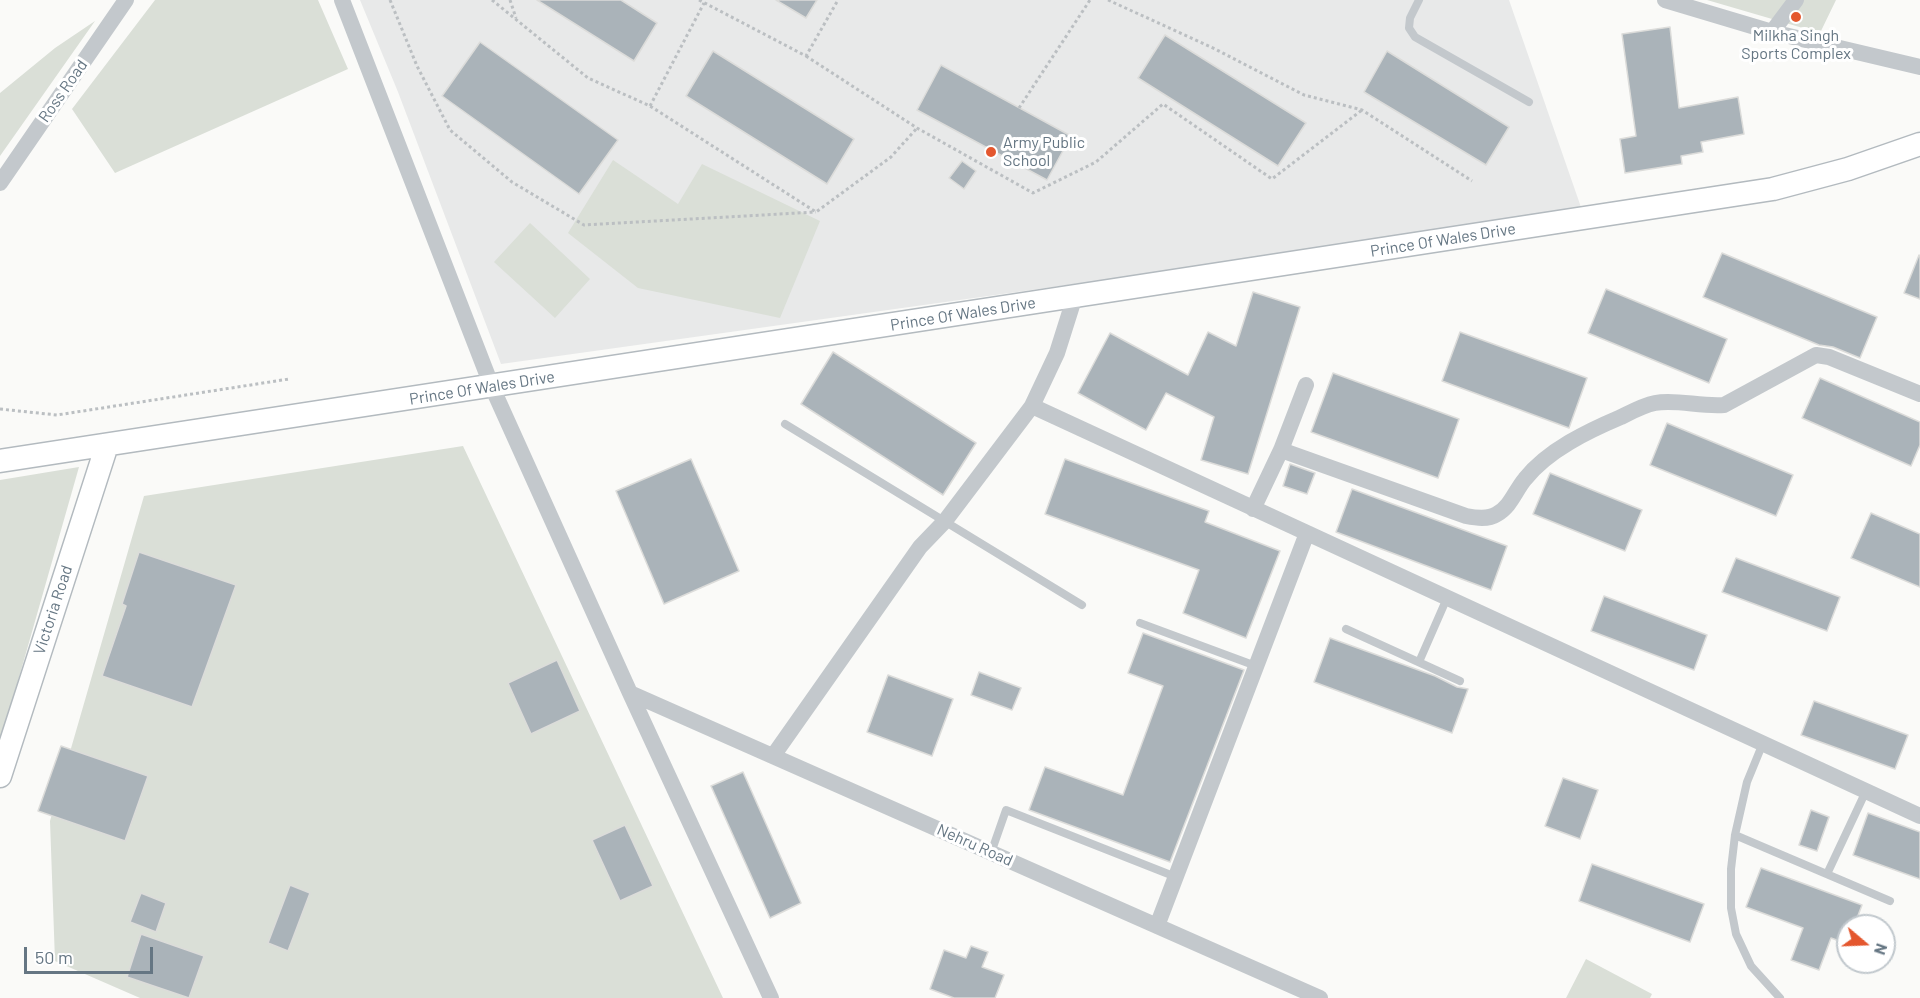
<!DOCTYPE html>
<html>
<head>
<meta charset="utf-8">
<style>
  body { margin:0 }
  #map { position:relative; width:1920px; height:998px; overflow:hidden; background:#fafaf8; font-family:Barlow,sans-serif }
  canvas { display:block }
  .north { position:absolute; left:1836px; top:914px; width:60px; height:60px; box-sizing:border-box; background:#fff; border:2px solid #c1c8cd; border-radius:50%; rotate:109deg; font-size:16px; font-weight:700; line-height:24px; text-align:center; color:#657683 }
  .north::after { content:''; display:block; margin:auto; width:21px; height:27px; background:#e4572e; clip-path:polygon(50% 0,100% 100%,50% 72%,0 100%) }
  .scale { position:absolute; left:24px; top:947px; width:129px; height:27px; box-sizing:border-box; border:3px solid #657683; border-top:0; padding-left:8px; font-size:18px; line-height:21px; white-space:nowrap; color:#657683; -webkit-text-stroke:4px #fff; paint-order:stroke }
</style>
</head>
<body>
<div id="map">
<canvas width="1920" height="998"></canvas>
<div class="north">N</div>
<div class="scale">50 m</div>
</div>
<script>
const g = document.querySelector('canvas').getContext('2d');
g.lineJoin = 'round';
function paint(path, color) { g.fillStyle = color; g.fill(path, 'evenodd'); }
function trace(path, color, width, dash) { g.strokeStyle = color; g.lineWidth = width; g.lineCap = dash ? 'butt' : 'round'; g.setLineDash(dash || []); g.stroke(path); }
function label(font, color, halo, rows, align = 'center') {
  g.font = font + ' Barlow,sans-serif'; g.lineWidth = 6; g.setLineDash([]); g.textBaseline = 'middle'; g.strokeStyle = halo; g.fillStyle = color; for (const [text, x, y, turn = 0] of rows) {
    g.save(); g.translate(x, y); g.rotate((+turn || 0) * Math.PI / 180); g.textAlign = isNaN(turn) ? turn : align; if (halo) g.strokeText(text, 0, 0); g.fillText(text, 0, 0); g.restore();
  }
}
paint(new Path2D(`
  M360,0H1509L1583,213L501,364L398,92Z`), '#e8e9e9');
paint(new Path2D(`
  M155,0H318L348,69L115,173L72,109Z
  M1707,0H1836L1820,33Z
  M95,21L0,156V93L55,48Z
  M613,160L678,204L702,164L820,221L780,318L638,288L568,233Z
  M530,223L590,279L555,318L494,262Z
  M463,446L723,998H140L55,961L50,821L144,496Z
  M79,467L0,744V480Z
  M1586,959L1652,994L1650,998H1566Z`), '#dadfd7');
const building = new Path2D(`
  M537,0H621L657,23L634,61Z
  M776,0H817L806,18Z
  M1670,27L1679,108L1738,97L1744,134L1701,142L1703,152L1681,156L1682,164L1625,173L1620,139L1636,136L1622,34Z
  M1165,35L1306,123L1278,166L1138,78Z
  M480,42L618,140L579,194L442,96Z
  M713,51L854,139L827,184L686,96Z
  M1387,51L1509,127L1486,165L1364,92Z
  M941,65L1071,136L1047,180L917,110Z
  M962,161L976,171L964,189L949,178Z
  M1722,253L1877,317L1860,358L1833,347L1819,345L1703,297Z
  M1919,255L1920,256V299L1904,293Z
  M1606,289L1727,339L1709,383L1588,333Z
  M1253,292L1300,307L1248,474L1201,460L1214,417L1166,393L1146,430L1078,393L1110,333L1188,375L1208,332L1236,346Z
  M1460,332L1587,378L1569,428L1442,381Z
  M833,352L976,443L943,495L801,404Z
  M1333,373L1459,419L1438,478L1311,432Z
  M1820,378L1920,422V445L1911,466L1802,418Z
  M1667,423L1793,475L1776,516L1650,465Z
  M691,459L739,571L664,604L616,491Z
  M1065,459L1209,511L1205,522L1280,551L1246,638L1183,613L1199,570L1045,514Z
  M1290,464L1315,473L1307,494L1283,486Z
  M1550,473L1642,510L1625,551L1533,514Z
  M1352,489L1507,546L1491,590L1336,532Z
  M1871,513L1920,534V587L1851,558Z
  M139,552L236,585L192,707L102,676L126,606L122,604Z
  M1736,558L1840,597L1827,631L1722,592Z
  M1604,596L1707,635L1694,670L1591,631Z
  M1143,633L1244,670L1170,862L1029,810L1045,767L1123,795L1163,686L1128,673Z
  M1330,638L1435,676L1457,687L1468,689L1452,733L1314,682Z
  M557,660L580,711L531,734L508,683Z
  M979,672L1021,688L1012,710L971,695Z
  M888,675L953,699L932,756L867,732Z
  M1814,701L1908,735L1895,769L1801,735Z
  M61,746L148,776L125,841L38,811Z
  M743,772L801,903L770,918L711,786Z
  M1563,778L1598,790L1580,839L1545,826Z
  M1811,810L1829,817L1817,851L1799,845Z
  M1868,813L1920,832V879L1853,855Z
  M625,825L653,886L620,901L592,840Z
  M1592,864L1704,904L1690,942L1579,901Z
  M1761,868L1862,905L1854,926H1848V944L1831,938L1819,970L1791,960L1803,928L1746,907Z
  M290,885L310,893L288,951L268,943Z
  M141,893L166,903L156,932L130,922Z
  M141,934L204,956L189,998L127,977Z
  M971,946L988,952L982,967L1004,975L995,998H954L930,989L944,950L966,958Z`);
paint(building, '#aab3b9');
trace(building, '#dcdcda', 1.5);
const secondary = new Path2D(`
  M0,461L1773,189L1848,169L1920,144
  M0,776L107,445`);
trace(secondary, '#b3babf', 25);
trace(new Path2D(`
  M390,0L417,66L450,130L512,182L584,225L816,212
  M492,0L588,78L650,106L816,212L891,157L917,128
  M510,0L516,18
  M699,0L806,56L838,0
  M1108,0L1215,49L1304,95L1362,110L1472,181
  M806,56L917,128L1033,193L1096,162L1163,104L1272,179L1362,110
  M650,106L704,3
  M1019,108L1090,0
  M0,409L57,415L289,379`), '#bbbfc2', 3, [3, 3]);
trace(new Path2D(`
  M1419,0L1410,18L1409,28L1415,37L1529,102
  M785,424L1082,605
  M1140,623L1256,666
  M1346,629L1460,681
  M1419,662L1447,598
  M1763,743L1747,782L1735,835L1731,869V908L1736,934L1751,966L1780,998
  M1735,835L1890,901
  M991,853L1006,810L1176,877
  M1827,874L1866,791`), '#c3c8cc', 8);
trace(new Path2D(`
  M342,0L492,387L630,693L771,998
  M1665,0L1772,32L1920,67
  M1772,32L1796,0
  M0,183L126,0
  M1032,406L1920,816
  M1281,450L1466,516C1476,518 1488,520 1497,514C1511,506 1515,491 1525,479C1548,450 1588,431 1621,417C1631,412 1644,405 1655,403C1676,399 1701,407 1724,405L1816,355L1829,357L1920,394
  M1253,509L1281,450L1306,385
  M630,693L1320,998
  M773,756L920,547L945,521L1032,406L1057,353L1075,296
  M1157,926L1307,533`), '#c3c8cc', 16);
trace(secondary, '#fff', 22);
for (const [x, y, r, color] of [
  [1796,17,6,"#e4572e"],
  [991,152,6,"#e4572e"]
]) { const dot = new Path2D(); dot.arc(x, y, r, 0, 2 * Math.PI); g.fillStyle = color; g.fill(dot); trace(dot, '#fff', 2); }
label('16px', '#657683', '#fff', [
  ["Milkha Singh",1796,36],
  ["Sports Complex",1796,54],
  ["Army Public",1003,143,"left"],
  ["School",1003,161,"left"]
]);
label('16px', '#657683', '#fff', [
  ["Ross Road",63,91,-55],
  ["Prince Of Wales Drive",1443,240,-9],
  ["Prince Of Wales Drive",963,314,-9],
  ["Prince Of Wales Drive",482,388,-9],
  ["Victoria Road",53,610,-72],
  ["Nehru Road",975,845,24]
]);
</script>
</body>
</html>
